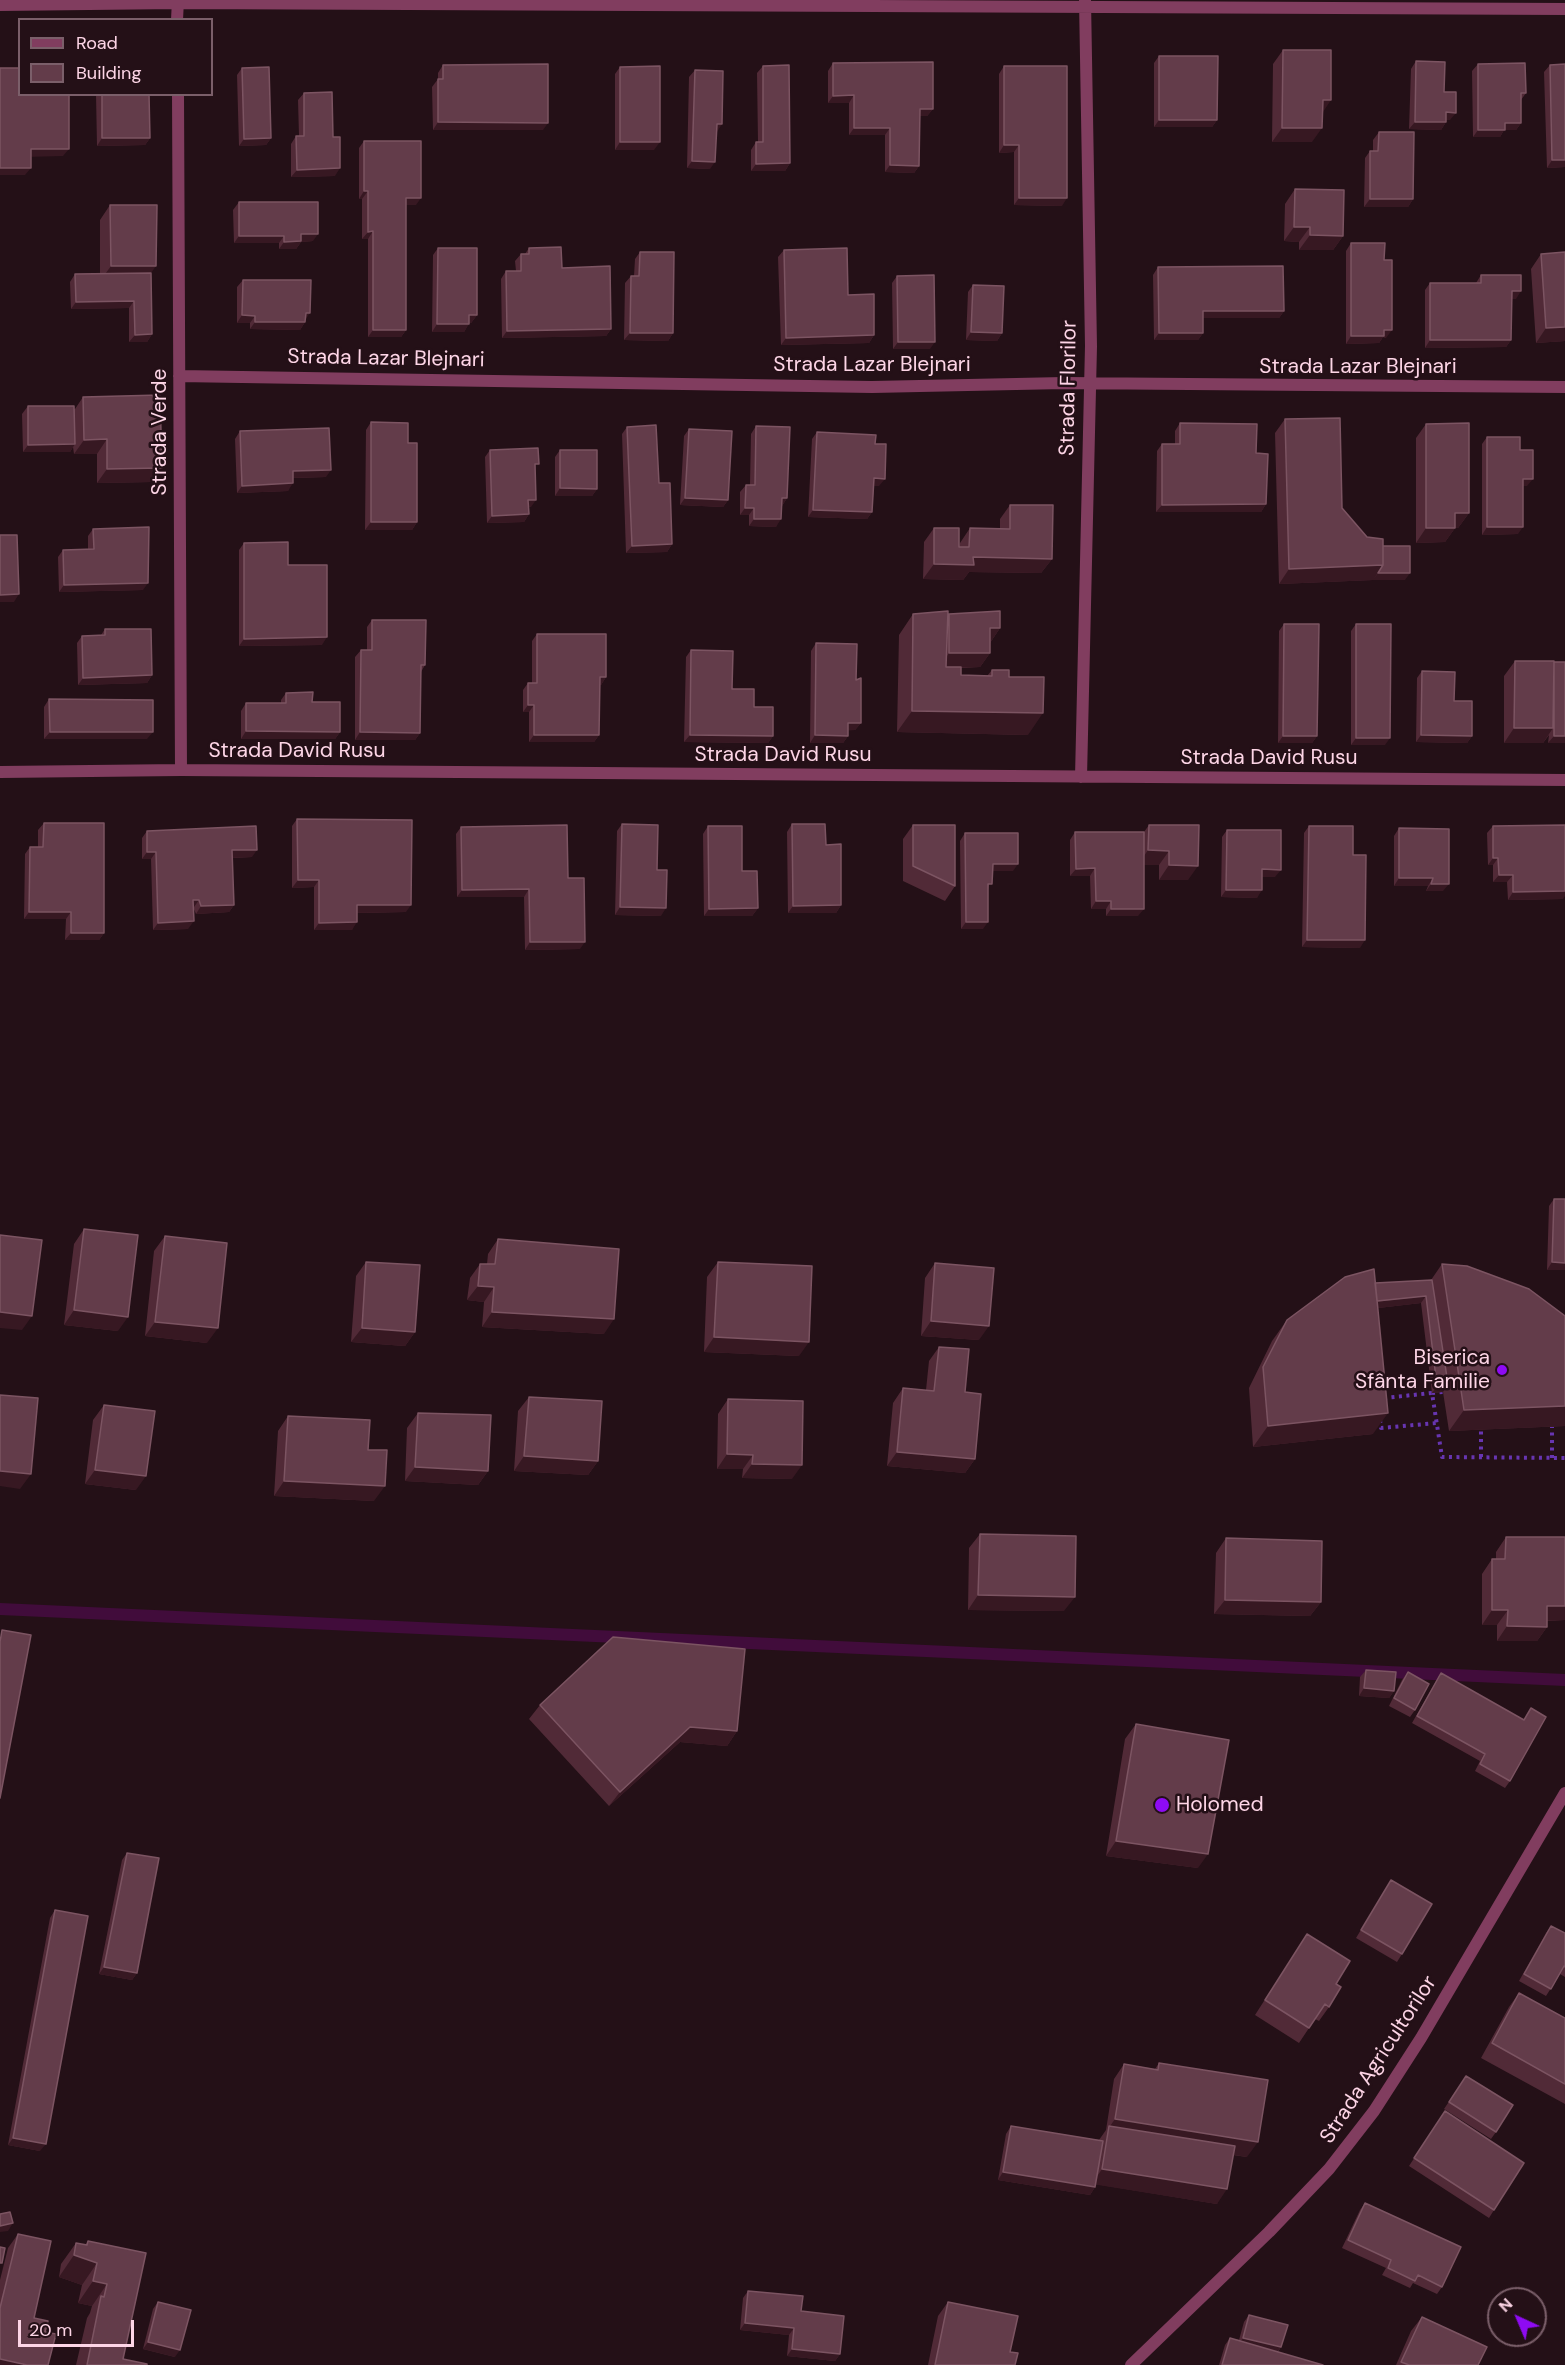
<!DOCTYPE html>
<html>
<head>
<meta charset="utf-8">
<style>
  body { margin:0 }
  #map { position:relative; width:1565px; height:2365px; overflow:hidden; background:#241017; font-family:"DM Sans",sans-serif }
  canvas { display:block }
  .legend { position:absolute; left:18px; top:18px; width:195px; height:78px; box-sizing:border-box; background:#241017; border:2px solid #7b5f6a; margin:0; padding:8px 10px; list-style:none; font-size:18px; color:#fdd5e6 }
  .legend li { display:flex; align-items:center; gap:12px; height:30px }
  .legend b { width:30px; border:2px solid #7b5f6a }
  .north { position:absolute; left:1487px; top:2287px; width:60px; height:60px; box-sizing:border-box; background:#241017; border:2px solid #7b5f6a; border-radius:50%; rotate:316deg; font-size:16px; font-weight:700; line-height:24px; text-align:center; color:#fdd5e6 }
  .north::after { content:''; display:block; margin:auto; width:21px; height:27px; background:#8e0bf3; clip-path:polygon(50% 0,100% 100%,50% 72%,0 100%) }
  .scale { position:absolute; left:18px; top:2320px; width:116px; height:27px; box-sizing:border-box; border:3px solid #fdd5e6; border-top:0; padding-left:8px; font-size:18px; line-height:21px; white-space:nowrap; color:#fdd5e6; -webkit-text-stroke:4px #241017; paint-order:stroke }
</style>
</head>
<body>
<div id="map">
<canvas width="1565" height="2365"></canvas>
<ul class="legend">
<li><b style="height:8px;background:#813d5f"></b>Road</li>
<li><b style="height:16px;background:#633c4a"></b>Building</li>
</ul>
<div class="north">N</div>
<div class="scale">20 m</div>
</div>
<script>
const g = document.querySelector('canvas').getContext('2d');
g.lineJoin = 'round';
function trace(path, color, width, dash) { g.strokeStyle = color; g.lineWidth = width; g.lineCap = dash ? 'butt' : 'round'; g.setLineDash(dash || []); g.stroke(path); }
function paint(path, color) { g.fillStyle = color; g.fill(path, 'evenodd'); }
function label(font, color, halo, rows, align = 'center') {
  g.font = font + ' "DM Sans",sans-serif'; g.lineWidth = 5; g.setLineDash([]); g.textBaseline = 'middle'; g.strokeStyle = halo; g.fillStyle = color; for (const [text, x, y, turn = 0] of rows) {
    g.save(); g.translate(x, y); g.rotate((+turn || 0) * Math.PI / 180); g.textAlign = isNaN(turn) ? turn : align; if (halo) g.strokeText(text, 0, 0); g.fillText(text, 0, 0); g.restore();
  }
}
trace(new Path2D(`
  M0,1609L1565,1680`), '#410c3b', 12);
trace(new Path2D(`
  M1432,1393L1443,1392
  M1384,1398L1432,1393L1442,1457L1565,1458
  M1380,1420L1381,1428L1437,1423
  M1481,1457V1430
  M1552,1458V1427`), '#6735b1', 4, [3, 4.5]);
trace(new Path2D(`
  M0,5L178,3L1565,9
  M177,20L178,0
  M178,94L181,770
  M179,376L872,387L1064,383L1565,387
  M0,772L181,770L1565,780
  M1081,777L1091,346L1085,0`), '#813d5f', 12);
trace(new Path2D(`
  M1131,2365L1269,2232L1329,2169L1374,2111L1421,2038L1565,1793`), '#813d5f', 12);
paint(new Path2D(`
  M1283,50L1312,142H1272L1273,64Z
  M1159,56L1217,120L1212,127H1154V63Z
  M1416,61L1444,92L1450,120H1446V122L1441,130L1409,129L1411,69Z
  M833,63L933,109L927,116H919V166L914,173L885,172V135H849V103H828V71Z
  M1478,64L1526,93L1521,100V123L1516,130H1504L1500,137H1473L1472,71Z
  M1565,64V167L1547,168L1544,72L1550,65Z
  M443,65L543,130H433L432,87L438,79V73Z
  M763,66L790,163L785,171H751V150L756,142H758L757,73Z
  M1004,66L1062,206L1014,205V152L999,153V74Z
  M620,67L654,150H615V74Z
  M242,68L271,138L266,145L239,146L237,75Z
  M695,70L716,132L710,169L687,168L689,77Z
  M304,93L333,137L335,176L291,177V144L296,136H299L298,100Z
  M96,94H149L150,138L145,145L97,146Z
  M1379,132L1413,199L1408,207H1364L1365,158L1370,151H1373V140Z
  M364,141L416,205H406V330L401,337H368V239H362V199H359V148Z
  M1295,189L1343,236L1333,250H1299V242L1284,241L1285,204Z
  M239,202L313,241L301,242L296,249H279V243H234L233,210Z
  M110,205L151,273L152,334L147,342H129V308L71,309L70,282L75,274H100V220Z
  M1351,243L1384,260L1386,338L1383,337L1379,343L1346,344V251Z
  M438,248L477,315L471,323H469L464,332H432L433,255Z
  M529,248L562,268L611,329L606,336L502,338L501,279L506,271H516L515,261L521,254H525Z
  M784,250L848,295L874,335L869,343L781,345L778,257Z
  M640,252L673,333L668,341L624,340L625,283L631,276H634L635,259Z
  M1565,252V341L1536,343L1531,269L1541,254Z
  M1158,267L1284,311L1279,318H1203V333L1198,340H1154L1153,275Z
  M1481,275L1516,299H1511V340L1506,347L1425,348V290L1430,283H1476Z
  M897,276L930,349H893L892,283Z
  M243,280L305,320V322L300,330L250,329V323H237V287Z
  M973,285L1002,333L997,341L966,340L968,292Z
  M83,397L152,482L97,483V454H74L73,447L70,452H23L22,414L28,406L75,409Z
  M1285,419L1342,508L1367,537L1383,546L1405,580H1373L1279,584L1275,433Z
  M371,422L408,443L417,522L412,530H365L366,430Z
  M1180,423L1256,453L1266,504L1261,512H1156L1157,451L1162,444H1175V431Z
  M1426,424L1469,513L1458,528H1455L1445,542L1416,543V438Z
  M756,426L787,498L782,506L776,527L749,526V515H740V492L746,485H750L751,434Z
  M627,427L659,483L672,544L667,552L626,553L622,434Z
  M689,429L728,500L723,507L680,505L684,436Z
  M240,431L326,477L293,478L288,491L237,493L235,439Z
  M817,432L875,444L879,486H874L872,512L867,519L808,517L812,439Z
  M1487,437L1527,486H1523L1518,534L1482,535V444Z
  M490,450L531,507H529V514L524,522L487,523L485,457Z
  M560,450L597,489L592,496H555V457Z
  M1010,505L1052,559L1041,573L969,572L963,580L923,579L924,542L934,528L959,547L960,543L970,528L1000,529V519Z
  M93,529L143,590L59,592L58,557L63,550L88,549V536Z
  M244,543L288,565L322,645L239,646V550Z
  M913,614L947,616L949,614L1000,628L990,643V653L980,667L961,668V675L987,676L992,670L1009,677L1028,735L897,732L899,635Z
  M372,620L425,665L421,672L420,733L415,740H355V657L361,650H367V627Z
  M1284,624L1317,736L1312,743H1278L1279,631Z
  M1356,624L1385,745H1351V631Z
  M105,629L152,675L147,683L78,685L77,643L82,636L101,635Z
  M537,634L606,677L601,685H600L599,735L594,742H529V712H523V690L528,683H532V641Z
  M816,643L856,680L861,723L855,730H848V736L843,743H810L811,651Z
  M691,650L754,707L773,736L768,743L684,742L686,657Z
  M1515,661L1565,662V743H1548L1549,735L1543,743H1504V676Z
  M1422,671L1454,701L1472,736L1467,743L1416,742L1417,678Z
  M286,693L312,702L340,732L335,739H241V711L246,703H281V700Z
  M49,699L147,739H44V707Z
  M297,819L406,912L357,913L352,930H314V887L292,888V826Z
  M44,823L104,933L99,940H65L66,919H24L25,854L30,847H38V830Z
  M622,824L657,870L661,916L615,915L617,831Z
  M792,824L826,845L841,905L836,913H788L787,832Z
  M913,825L955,886L945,901L903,881V839Z
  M1149,825H1199L1188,880H1159V865H1144L1138,916H1106V909H1091L1090,876H1070V840L1075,832H1144Z
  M708,826L742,871L758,908L752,916H704L703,834Z
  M1309,826L1353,855L1360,948L1302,947L1304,833Z
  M1493,826L1563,899L1508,900L1507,882H1493V865H1488L1487,833Z
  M461,827L568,878L580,949L525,950L524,897H457L456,834Z
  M1399,828L1443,891H1426L1428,886H1394V836Z
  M1227,830L1275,877H1262L1257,898L1221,897L1222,837Z
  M147,831L252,857L232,858L234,905L229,912L196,914L193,907L188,929L153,930L151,859H142V838Z
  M965,833L1013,871H992L988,890L983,929H961L960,841Z
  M1554,1199H1565V1270H1547L1549,1206Z
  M84,1229L118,1331L64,1325L74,1244Z
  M165,1236L207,1343L145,1336L154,1251Z
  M498,1239L604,1334L482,1327L484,1302L467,1300L470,1278L480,1264H487L488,1254Z
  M366,1262L415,1332L405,1346L351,1342L356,1276Z
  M718,1262L799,1356L704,1352L707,1277Z
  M935,1263L979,1340L921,1336L925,1278Z
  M1442,1264L1565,1316V1426L1449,1431L1443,1392L1432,1393L1421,1303L1378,1308L1373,1434L1253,1447L1249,1388L1272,1341L1287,1320L1375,1283L1431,1280Z
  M939,1347L965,1392L975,1459L965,1473L887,1466L893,1403L903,1388L926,1390L929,1361Z
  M529,1397L598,1461L588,1475L514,1471L518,1411Z
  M728,1399L792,1479L742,1478L743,1469H717L718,1414Z
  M104,1405L136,1490L85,1484L93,1420Z
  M418,1413L488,1471L478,1485L405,1481L407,1428Z
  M288,1416L368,1450L374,1501L274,1496L278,1431Z
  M980,1534L1064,1611L968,1610L969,1548Z
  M1506,1537L1565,1620L1547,1621V1627L1537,1641H1497V1625H1482V1574L1492,1559H1496V1552Z
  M1226,1538L1321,1602L1310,1616L1214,1614L1216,1553Z
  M1366,1670L1394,1691L1389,1698L1359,1696L1360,1677Z
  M1408,1672L1415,1710L1410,1717L1389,1706L1402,1680Z
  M1441,1673L1524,1720L1531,1708L1510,1781L1505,1788L1475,1771L1480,1761L1412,1723L1436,1681Z
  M540,1705L737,1731L727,1746L680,1742L609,1806L529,1719Z
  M1136,1724L1198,1868L1106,1856L1125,1739Z
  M127,1853L137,1973L132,1980L99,1974L122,1860Z
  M1391,1880L1402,1954L1397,1962L1356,1938Z
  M55,1910L40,2151L8,2145L50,1918Z
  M1551,1926L1565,1933V1977L1560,1974L1546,1996L1519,1981L1546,1933Z
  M1307,1934L1336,1984L1329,2007L1319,2021L1315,2019L1299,2043L1255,2015Z
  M1519,1993L1565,2018V2104L1481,2058L1509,2007Z
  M1159,2063L1247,2157L1233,2155L1217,2204L1095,2184V2187L1090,2195L998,2180L1006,2134L1011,2126L1099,2140L1106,2130L1114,2079L1124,2064L1155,2069Z
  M1466,2076L1496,2132L1491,2139L1444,2109Z
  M1445,2111L1494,2210L1489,2218L1409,2166Z
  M1365,2203L1442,2287L1437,2294L1413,2283L1410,2288L1382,2275L1386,2268L1342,2248L1360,2210Z
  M18,2234L34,2318L45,2332L0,2365V2280L8,2248Z
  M88,2241L146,2253L123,2359L147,2365H76L87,2318L90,2313L92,2306L78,2303L82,2285L59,2277L61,2264L76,2243L85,2245Z
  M748,2291L801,2311L840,2354L835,2361L787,2356L789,2335L740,2330L743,2298Z
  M158,2302L175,2357L143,2349L153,2309Z
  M948,2302L1010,2352L1015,2365H928L938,2316Z
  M1249,2315L1281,2347L1278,2352L1323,2365H1219L1225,2345L1230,2338L1239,2340L1244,2322Z
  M1422,2317L1478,2365H1396L1411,2331Z`), '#512a37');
paint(new Path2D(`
  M854,95L849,103H828L833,96Z
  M1323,100H1331L1321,115Z
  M920,109H933L927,116H914Z
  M1446,112L1456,113L1450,120H1441Z
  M1159,120H1217L1212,127H1154Z
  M438,122L548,123L543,130H433Z
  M1415,122H1446L1441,130L1409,129Z
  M1505,123H1521L1516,130H1504L1500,137H1473L1478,130Z
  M717,124H722L717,132Z
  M854,128H890L885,135H849Z
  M1282,128H1322L1312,142H1272Z
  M102,138H150L145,145L97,146Z
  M271,138L266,145L239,146L244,139Z
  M620,142H660L654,150H615Z
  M1004,145H1019L1014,152L999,153Z
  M31,149H69L63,156L25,157Z
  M1552,160H1565V167L1547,168Z
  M692,161L715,162L710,169L687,168Z
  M790,163L785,171H751L756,164Z
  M890,165L919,166L914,173L885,172Z
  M0,168H31L25,175H0Z
  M340,168L335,176L291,177L297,170Z
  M364,191H368L362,199H359Z
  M406,198H421L416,205H401Z
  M1019,198H1067L1062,206L1014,205Z
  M1370,199H1413L1408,207H1364Z
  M1294,227H1310L1299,242L1284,241Z
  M373,231L368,239H362L368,232Z
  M301,234H318L313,241L301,242L296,249H279L284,242Z
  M1310,235L1343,236L1333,250H1299Z
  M239,236H284L279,243H234Z
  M111,266H156L146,280L100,281Z
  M1512,291H1521L1516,299H1506Z
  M134,301L129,308L71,309L76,302Z
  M1203,311H1284L1279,318H1198Z
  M306,313H310L305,320Z
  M242,315L255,316L250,323H237Z
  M469,315H477L471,323H464Z
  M255,322H305L300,330L250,329Z
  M437,324H469L464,332H432Z
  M1565,327V341L1536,343L1546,328Z
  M611,329L606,336L502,338L507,331Z
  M373,330H406L401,337H368Z
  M1384,330H1392L1386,338L1383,337L1379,343L1346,344L1351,336Z
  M971,332L1002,333L997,341L966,340Z
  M630,333H673L668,341L624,340Z
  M1159,333H1203L1198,340H1154Z
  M152,334L147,342H129L135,335Z
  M874,335L869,343L781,345L786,338Z
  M1430,340H1511L1506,347L1425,348Z
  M898,342H935L930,349H893Z
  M107,439L97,454H74L84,440Z
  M75,444L70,452H23L28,445Z
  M162,468L152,482L97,483L107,469Z
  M331,470L326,477L288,478L293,471Z
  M874,478L885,479L879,486H869Z
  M1523,479H1533L1527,486H1518Z
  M293,483L288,491L237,493L242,486Z
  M560,488L597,489L592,496H555Z
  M685,498L728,500L723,507L680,505Z
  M782,498H787L782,506Z
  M528,500H536L531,507H523Z
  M1266,504L1261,512H1156L1162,505Z
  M745,508H754L749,515H740Z
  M813,510L872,512L867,519L808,517Z
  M1455,513H1469L1458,528L1445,527Z
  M529,514L524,522L487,523L492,516Z
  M754,519H781L776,527L749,526Z
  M371,522H417L412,530H365Z
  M1487,527H1523L1518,534L1482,535Z
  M1426,528H1455L1445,542L1416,543Z
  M672,544L667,552L626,553L632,546Z
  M973,557L1052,559L1041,573L969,572L963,580L923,579L934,564Z
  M1383,565L1373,580L1279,584L1289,569Z
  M1378,573H1410L1405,580H1373Z
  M148,583L143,590L59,592L64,585Z
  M19,594L14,602H0V595Z
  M990,628H1000L990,643Z
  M327,637L322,645L239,646L244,639Z
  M949,653H990L980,667L939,668Z
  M152,675L147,683L78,685L83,678Z
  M600,677H606L601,685L594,684Z
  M528,705H534L529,712H523Z
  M912,711L1043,713L1028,735L897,732Z
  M848,723H861L855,730L843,731Z
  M1514,728H1553L1543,743H1504Z
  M246,731L340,732L335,739H241Z
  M50,732H153L147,739H44Z
  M360,732L420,733L415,740H355Z
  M534,735H599L594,742H529Z
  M690,735L773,736L768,743L684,742Z
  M815,735L848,736L843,743H810Z
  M1421,735L1472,736L1467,743L1416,742Z
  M1283,736H1317L1312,743H1278Z
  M1554,736H1565V743H1548Z
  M1356,738H1390L1385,745H1351Z
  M232,850H257L252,857L227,858Z
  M1148,850L1169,851L1159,865H1138Z
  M147,852H156L151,859H142Z
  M1493,858H1498L1493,865H1488Z
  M993,864H1018L1013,871H987Z
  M1169,865L1198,866L1188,880H1159Z
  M1095,868L1090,876H1070L1076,869Z
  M1262,869L1281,870L1275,877H1257Z
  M1499,875H1513L1507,882H1493Z
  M1399,878H1433L1428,886H1394Z
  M298,880H319L314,887L292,888Z
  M1431,884H1449L1443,891H1426Z
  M529,889L524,897H457L462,890Z
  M1226,890H1262L1257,898L1221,897Z
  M1565,891V896L1563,899L1508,900L1513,892Z
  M193,900H199L194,907L188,908Z
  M1096,901H1111L1106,909H1091Z
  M234,905L229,912L196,914L201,906Z
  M357,905H411L406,912L352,913Z
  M841,905L836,913H788L793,906Z
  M620,907L666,908L661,916L615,915Z
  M758,908L752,916H704L709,909Z
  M1111,909H1144L1138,916H1106Z
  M29,912H71L66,919H24Z
  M194,921L188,929L153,930L158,923Z
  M357,922L352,930H314L319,923Z
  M966,922H988L983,929H961Z
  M71,933H104L99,940H65Z
  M1307,940H1365L1360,948L1302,947Z
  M530,942H585L580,949L525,950Z
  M1552,1262L1565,1263V1270H1547Z
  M478,1286L494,1287L484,1302L467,1300Z
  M1426,1296L1421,1303L1370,1309L1375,1302Z
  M74,1310L128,1317L118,1331L64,1325Z
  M0,1312L32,1316L22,1330L0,1328Z
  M492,1312L614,1319L604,1334L482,1327Z
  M931,1321L989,1326L979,1340L921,1336Z
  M155,1322L218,1328L207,1343L145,1336Z
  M362,1328L415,1332L405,1346L351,1342Z
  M714,1337L809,1342L799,1356L704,1352Z
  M1448,1384L1443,1392L1432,1393L1437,1386Z
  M1565,1406V1426L1449,1431L1464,1410Z
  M1388,1413L1373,1434L1253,1447L1268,1426Z
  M897,1452L975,1459L965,1473L887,1466Z
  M727,1454L753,1455L743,1469H717Z
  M524,1456L598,1461L588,1475L514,1471Z
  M752,1464L802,1465L792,1479L742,1478Z
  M415,1467L488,1471L478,1485L405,1481Z
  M95,1470L146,1476L136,1490L85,1484Z
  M0,1471L31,1474L20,1489L0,1486Z
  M284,1481L385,1486L374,1501L274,1496Z
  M978,1595L1075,1597L1064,1611L968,1610Z
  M1225,1600L1321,1602L1310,1616L1214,1614Z
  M1547,1606H1565V1620L1537,1621Z
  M1492,1610H1508L1497,1625H1482Z
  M1507,1626L1547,1627L1537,1641H1497Z
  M1364,1688L1394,1691L1389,1698L1359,1696Z
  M690,1727L737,1731L727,1746L680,1742L609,1806L620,1792Z
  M1116,1841L1208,1854L1198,1868L1106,1856Z
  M104,1967L137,1973L132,1980L99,1974Z
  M1115,2119L1258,2142L1247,2157L1108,2134V2129Z
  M13,2138L46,2144L40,2151L8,2145Z
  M1102,2169L1227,2189L1217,2204L1092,2184Z
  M1003,2172L1095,2187L1090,2195L998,2180Z
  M13,2223L8,2231L0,2232V2226Z
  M74,2255L97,2263L82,2285L59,2277Z
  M93,2281L107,2284L92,2306L78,2303Z
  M745,2323L794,2328L789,2335L740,2330Z
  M1243,2338L1281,2347L1276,2354L1238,2345Z
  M148,2342L180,2350L175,2357L143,2349Z
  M792,2349L840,2354L835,2361L787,2356Z
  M0,2359L27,2365H0Z`), '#371822');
const building = new Path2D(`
  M1283,50H1331V100H1323L1322,128H1282Z
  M1159,56H1218L1217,120H1159Z
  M1416,61L1445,62L1444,92H1456V113L1446,112V122H1415Z
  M933,62V109H920L919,166L890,165V128H854V95L833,96V63Z
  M1525,63L1526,93H1521V123H1505V130H1478V64Z
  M548,64V123L438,122V79H443V65Z
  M1565,64V160H1552L1550,65Z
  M789,65L790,163L756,164V142H763V66Z
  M660,66V142H620V67Z
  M1004,66H1067V198H1019V145H1004Z
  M269,67L271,138L244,139L242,68Z
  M0,68H20V94H69V149H31V168H0Z
  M695,70L723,71L722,124H717L715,162L692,161Z
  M332,92L333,137H340V168L297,170L296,136H304V93Z
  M102,94H149L150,138H102Z
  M1379,132H1414L1413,199H1370V151H1378Z
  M364,141H421V198H406V330H373V231L368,232V191H364Z
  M1295,189L1344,190L1343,236L1310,235V227H1294Z
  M239,202H318V234H301V241L284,242V236H239Z
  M110,205H157L156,266H111Z
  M1351,243H1385L1384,260H1392V330H1384V336H1351Z
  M561,247L562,268L610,266L611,329L507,331L506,271H521V254H529V248Z
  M438,248H477V315H469V324H437Z
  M847,248L848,295L874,294V335L786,338L784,250Z
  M640,252H674L673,333H630L631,276H639Z
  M1565,252V327L1546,328L1541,254Z
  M1283,266L1284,311H1203V333H1159L1158,267Z
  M151,273L152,334L135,335L134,301L76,302L75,274Z
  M934,275L935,342H898L897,276Z
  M1481,275H1521V291H1512L1511,340H1430V283H1481Z
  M243,280H311L310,313H306L305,322H255V316L242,315Z
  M973,285L1004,286L1002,333L971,332Z
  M160,395L162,468L107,469V439L84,440L83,397Z
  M28,406H74L75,444L28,445Z
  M1340,418L1342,508L1367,537L1383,539V565L1289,569L1285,419Z
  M371,422L408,423V443H417V522H371Z
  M1180,423L1257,424L1256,453L1268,454L1266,504L1162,505V444H1180Z
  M1469,423V513H1455V528H1426V424Z
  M656,425L659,483H670L672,544L632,546L627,427Z
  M756,426L790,427L787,498H782L781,519H754V508H745L746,485H755Z
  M329,428L331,470L293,471V483L242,486L240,431Z
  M689,429L732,431L728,500L685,498Z
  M817,432L876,435L875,444H886L885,479L874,478L872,512L813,510Z
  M1487,437H1520V450H1533V479H1523V527H1487Z
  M538,448L539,464H535L536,500H528L529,514L492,516L490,450Z
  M560,450H597V489L560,488Z
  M1010,505H1053L1052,559L973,557L974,565L934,564V528H959V547H969L970,528L1010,529Z
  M149,527L148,583L64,585L63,550L94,549L93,529Z
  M0,535H17L19,594L0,595Z
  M288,542V565H327V637L244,639V543Z
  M1383,546H1410V573H1378L1383,565Z
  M948,611L946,667H961V675L992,676V670H1009V677H1044L1043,713L912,711L913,614Z
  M1000,611V628H990V653H949V614Z
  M372,620H426L425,665H421L420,733L360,732L361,650H372Z
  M1284,624H1319L1317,736H1283Z
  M1356,624H1391L1390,738H1356Z
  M105,629H151L152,675L83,678L82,636L105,635Z
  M537,634H606V677H600L599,735H534V705H528V683H537Z
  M816,643L857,644L856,680L861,678V723H848V736L815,735Z
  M691,650L733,651L732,689H754V707H773V736L690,735Z
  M1515,661H1554L1553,728H1514Z
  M1554,662H1565V736H1554Z
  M1422,671L1455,672L1454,701H1472V736L1421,735Z
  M313,692L312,702H340V732L246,731V703H286V693Z
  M49,699L153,700V732H50Z
  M297,819L412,820L411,905H357V922L319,923V880H298Z
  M44,823H104V933H71V912H29L30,847H43Z
  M622,824L658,825L657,870H667L666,908L620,907Z
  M792,824H825L826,845L841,844V905L793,906Z
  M567,825L568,878H584L585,942H530L529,889L462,890L461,827Z
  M913,825H955V886L913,866Z
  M1149,825H1199L1198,866L1169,865V851L1148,850Z
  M1565,825V891L1513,892V875H1499L1498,858H1493V826Z
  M256,826L257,850H232L234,905L201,906L199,900H193L194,921L158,923L156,852H147V831Z
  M708,826H742V871H757L758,908L709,909Z
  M1309,826H1353V855H1366L1365,940H1307Z
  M1399,828L1449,829V884H1431L1433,878H1399Z
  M1227,830H1281V870L1262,869V890H1226Z
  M1075,832H1144V909H1111V901H1096L1095,868L1076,869Z
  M965,833H1018V864H993L992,884H988V922H966Z
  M1554,1199H1565V1263L1552,1262Z
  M84,1229L138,1235L128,1317L74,1310Z
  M0,1235L42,1240L32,1316L0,1312Z
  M165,1236L227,1243L218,1328L155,1322Z
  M498,1239L619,1249L614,1319L492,1312L494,1287L478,1286L480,1264H495Z
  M366,1262L420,1265L415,1332L362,1328Z
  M718,1262L812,1266L809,1342L714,1337Z
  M935,1263L994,1268L989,1326L931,1321Z
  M1442,1264L1467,1266L1529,1289L1565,1316V1406L1464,1410Z
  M1374,1269L1388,1413L1268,1426L1263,1367L1287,1320L1345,1277Z
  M1432,1280L1448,1384L1437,1386L1426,1296L1377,1301L1375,1283Z
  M939,1347L969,1349L965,1392L981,1394L975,1459L897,1452L903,1388L934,1391Z
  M0,1395L38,1398L31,1474L0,1471Z
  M529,1397L602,1401L598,1461L524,1456Z
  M728,1399L803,1401L802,1465L752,1464L753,1455L727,1454Z
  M104,1405L155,1411L146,1476L95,1470Z
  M418,1413L491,1415L488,1471L415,1467Z
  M288,1416L370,1420L368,1450H387L385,1486L284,1481Z
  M980,1534L1076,1536L1075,1597L978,1595Z
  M1506,1537H1565V1606H1547V1627L1507,1626L1508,1610H1492V1559H1505Z
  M1226,1538L1322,1541L1321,1602L1225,1600Z
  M2,1630L31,1635L0,1798V1642Z
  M613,1637L745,1649L737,1731L690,1727L620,1792L540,1705Z
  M1366,1670L1396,1672L1394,1691L1364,1688Z
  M1408,1672L1429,1684L1415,1710L1394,1698Z
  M1441,1673L1524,1720L1531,1708L1546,1717L1510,1781L1480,1764L1485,1754L1417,1716Z
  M1136,1724L1229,1740L1208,1854L1116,1841Z
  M127,1853L159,1858L137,1973L104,1967Z
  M1391,1880L1432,1904L1402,1954L1361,1930Z
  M55,1910L88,1916L46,2144L13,2138Z
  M1551,1926L1565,1933V1967L1564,1966L1551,1989L1524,1974Z
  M1307,1934L1350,1961L1336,1984L1341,1987L1329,2007L1325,2004L1309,2028L1265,2000Z
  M1519,1993L1565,2018V2084L1492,2043Z
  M1159,2063L1268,2080L1258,2142L1115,2119L1124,2064L1158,2070Z
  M1466,2076L1513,2105L1496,2132L1449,2102Z
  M1445,2111L1524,2163L1494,2210L1414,2158Z
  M1011,2126L1103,2141L1095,2187L1003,2172Z
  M1109,2126L1235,2146L1227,2189L1102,2169Z
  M1365,2203L1461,2247L1442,2287L1418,2275L1415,2281L1388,2268L1391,2260L1348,2240Z
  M10,2212L13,2223L0,2226V2214Z
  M18,2234L51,2241L34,2318L48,2321L45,2332L56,2334L48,2365H27L0,2359V2308Z
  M88,2241L146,2253L123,2359L147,2364V2365H87L101,2296L104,2297L107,2284L93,2281L97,2263L74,2255L76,2243L87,2245Z
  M0,2247L5,2248L2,2263H0Z
  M748,2291L803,2296L801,2311L844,2316L840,2354L792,2349L794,2328L745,2323Z
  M158,2302L191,2310L180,2350L148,2342Z
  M948,2302L1018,2316L1010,2352L1018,2353L1015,2365H935Z
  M1249,2315L1288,2325L1281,2347L1243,2338Z
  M1422,2317L1487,2347L1478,2365H1409L1401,2362Z
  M1230,2338L1323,2365H1222Z`);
paint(building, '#633c4a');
trace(building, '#7c5462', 1.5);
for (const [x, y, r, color] of [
  [1502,1370,6,"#8e0bf3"],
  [1162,1805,8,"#8e0bf3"]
]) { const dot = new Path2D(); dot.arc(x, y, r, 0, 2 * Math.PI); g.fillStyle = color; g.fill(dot); trace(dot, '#241017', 2); }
label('21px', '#fdd5e6', '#241017', [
  ["Strada Lazar Blejnari",386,359,1],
  ["Strada Lazar Blejnari",872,365],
  ["Strada Lazar Blejnari",1358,367],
  ["Strada Florilor",1069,388,-89],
  ["Strada Verde",160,432,-90],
  ["Strada David Rusu",297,751],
  ["Strada David Rusu",783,755],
  ["Strada David Rusu",1269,758],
  ["Strada Agricultorilor",1379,2060,-57]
]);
label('21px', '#fdd5e6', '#241017', [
  ["Biserica",1490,1358],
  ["Sfânta Familie",1490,1382],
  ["Holomed",1176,1805,"left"]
], 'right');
</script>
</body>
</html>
